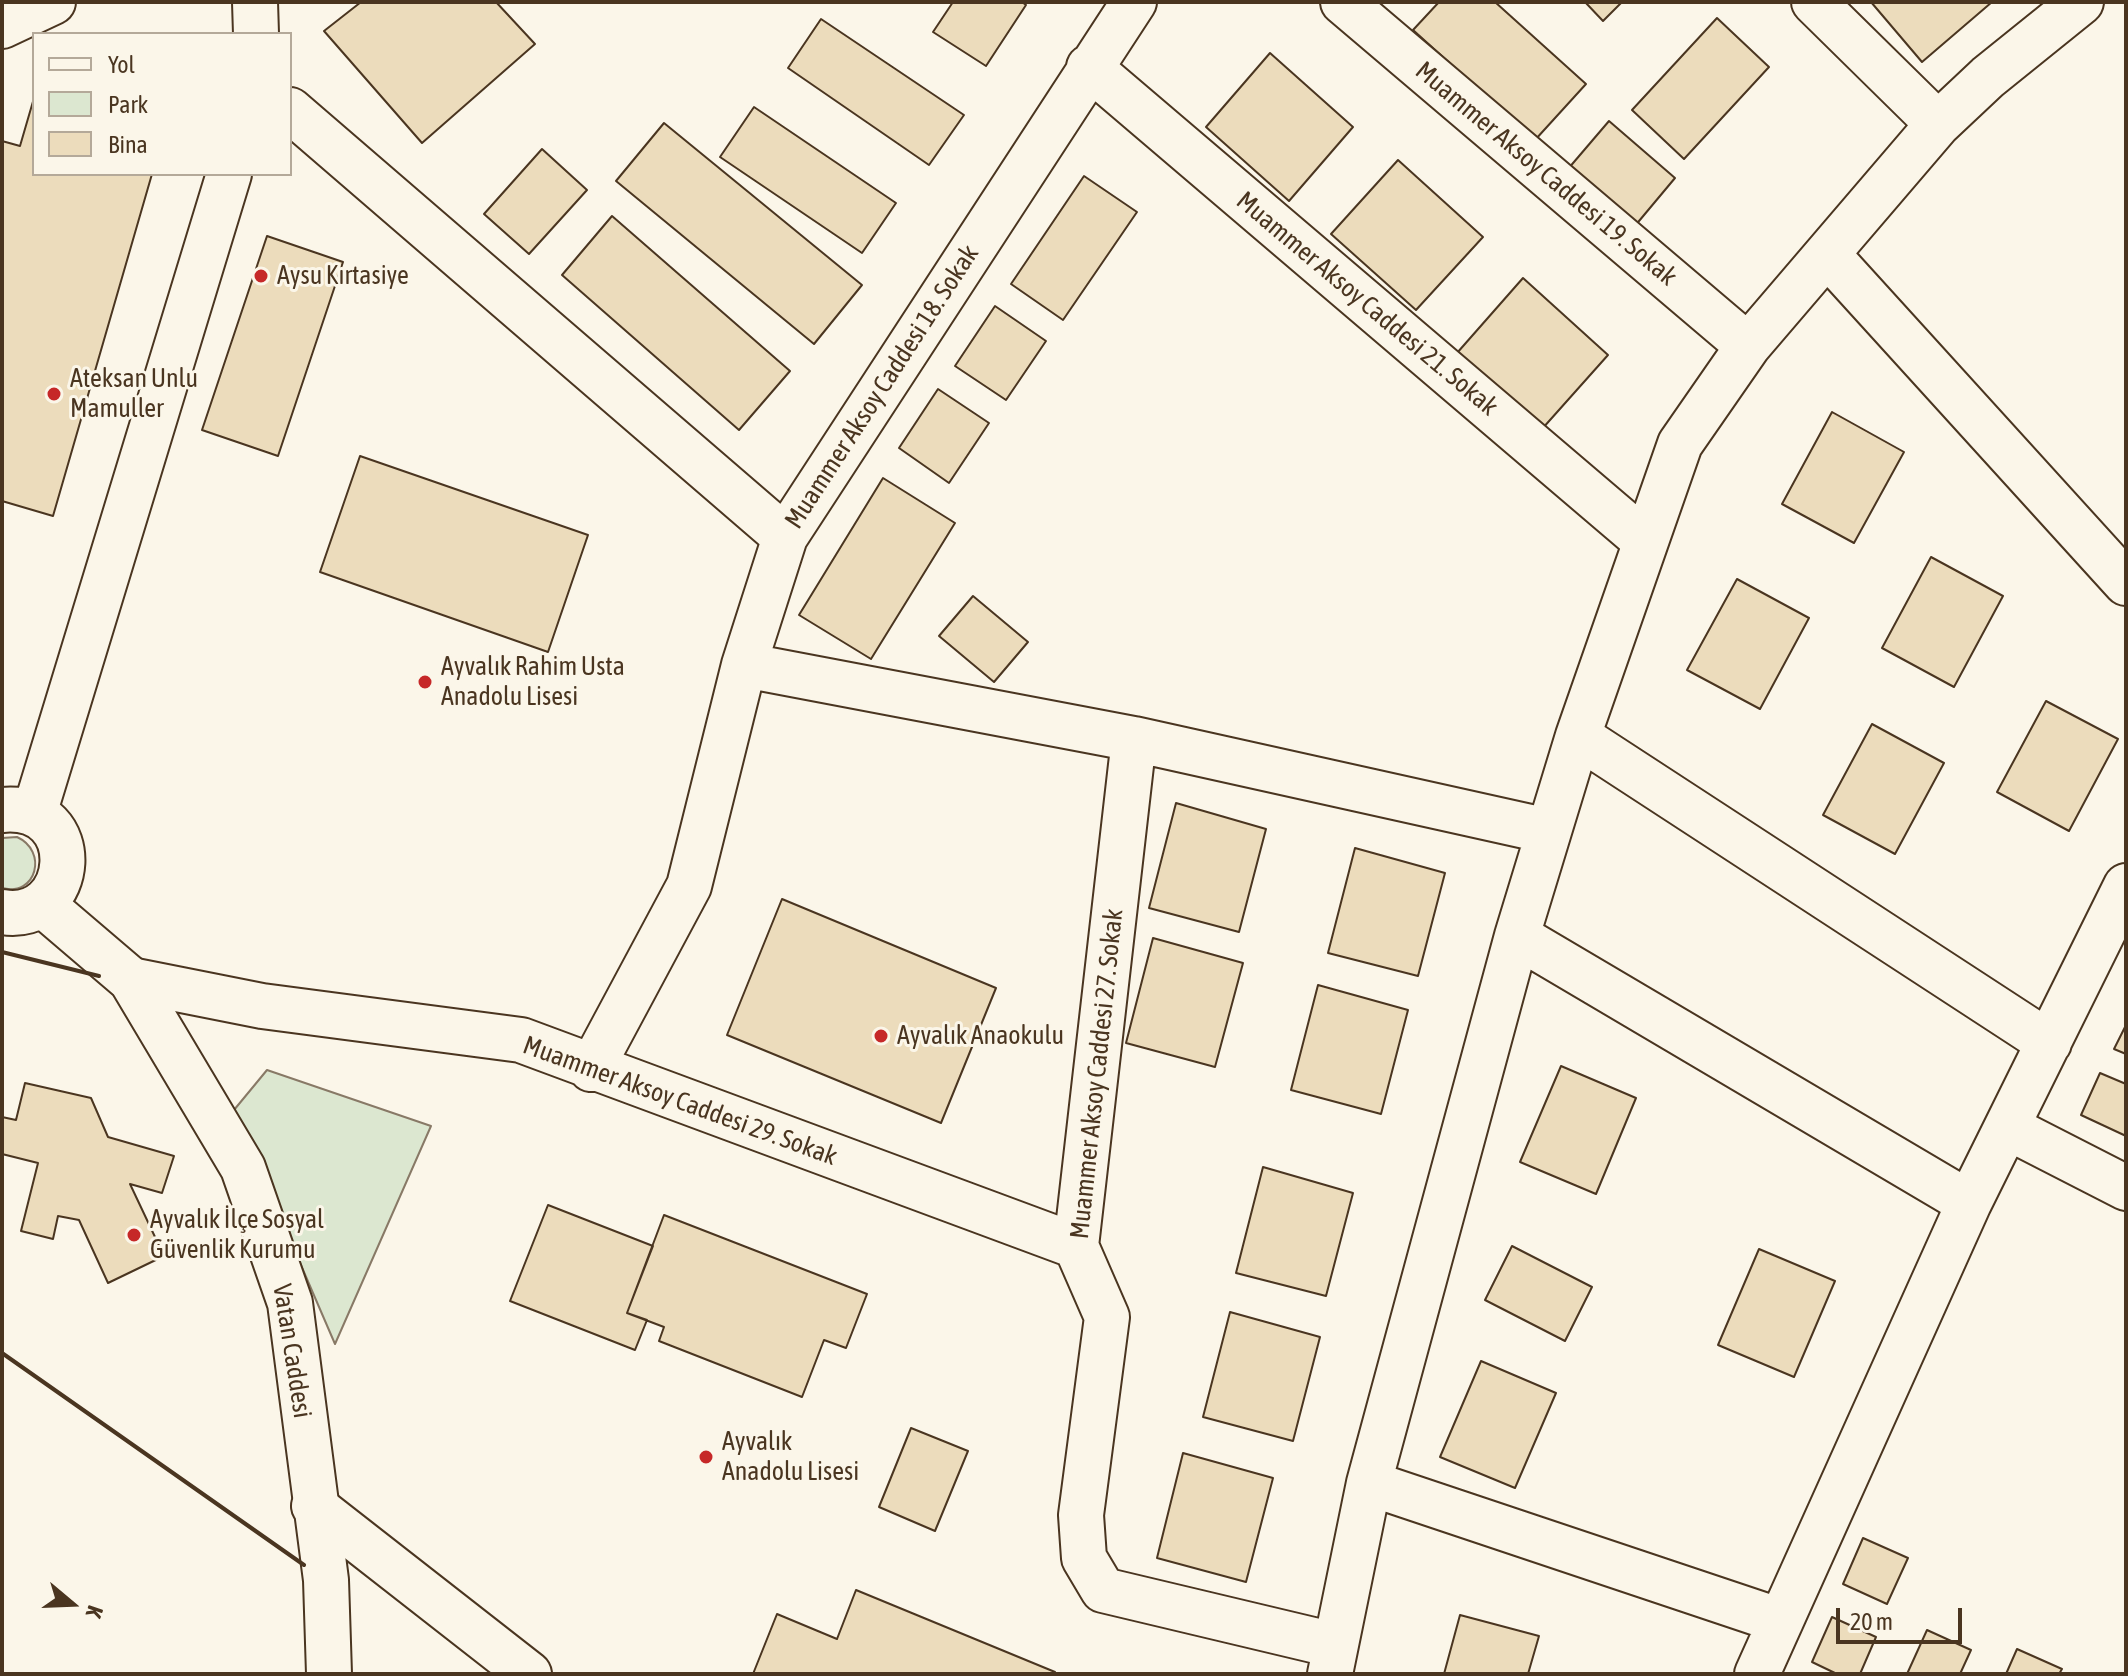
<!DOCTYPE html>
<html>
<head>
<meta charset="utf-8">
<style>
  body { margin:0 }
  #map { position:relative; width:2128px; height:1676px; overflow:hidden; background:#fbf6e9; font-family:"Asap Condensed",sans-serif }
  canvas { display:block }
  .frame { position:absolute; inset:0; border:4px solid #4a3520; pointer-events:none }
  .legend { position:absolute; left:32px; top:32px; width:260px; height:144px; box-sizing:border-box; background:#fbf6e9; border:2px solid #b4a999; margin:0; padding:10px 14px; list-style:none; font-size:24px; color:#4a3520 }
  .legend li { display:flex; align-items:center; gap:16px; height:40px }
  .legend b { width:40px; border:2px solid #b4a999 }
  .north { position:absolute; left:32px; top:1564px; width:80px; height:80px; -webkit-text-stroke:6px #fbf6e9; paint-order:stroke; rotate:109deg; font-size:22px; font-weight:700; line-height:32px; text-align:center; color:#4a3520 }
  .north::after { content:''; display:block; margin:auto; width:28px; height:36px; background:#4a3520; clip-path:polygon(50% 0,100% 100%,50% 72%,0 100%) }
  .scale { position:absolute; left:1836px; top:1608px; width:126px; height:36px; box-sizing:border-box; border:4px solid #4a3520; border-top:0; padding-left:10px; font-size:24px; line-height:28px; white-space:nowrap; color:#4a3520; -webkit-text-stroke:6px #fbf6e9; paint-order:stroke }
</style>
</head>
<body>
<div id="map">
<canvas width="2128" height="1676"></canvas>
<div class="frame"></div>
<ul class="legend">
<li><b style="height:10px;background:#fbf6e9"></b>Yol</li>
<li><b style="height:22px;background:#dce7d0"></b>Park</li>
<li><b style="height:22px;background:#ecdcbc"></b>Bina</li>
</ul>
<div class="north">K</div>
<div class="scale">20 m</div>
</div>
<script>
const g = document.querySelector('canvas').getContext('2d');
g.lineJoin = 'round';
function paint(path, color) { g.fillStyle = color; g.fill(path, 'evenodd'); }
function trace(path, color, width, dash) { g.strokeStyle = color; g.lineWidth = width; g.lineCap = dash ? 'butt' : 'round'; g.setLineDash(dash || []); g.stroke(path); }
function label(font, color, halo, rows, align = 'center') {
  g.font = font + ' "Asap Condensed",sans-serif'; g.lineWidth = 6; g.setLineDash([]); g.textBaseline = 'middle'; g.strokeStyle = halo; g.fillStyle = color; for (const [text, x, y, turn = 0] of rows) {
    g.save(); g.translate(x, y); g.rotate((+turn || 0) * Math.PI / 180); g.textAlign = isNaN(turn) ? turn : align; if (halo) g.strokeText(text, 0, 0); g.fillText(text, 0, 0); g.restore();
  }
}
const green = new Path2D(`
  M17,837C48,851 37,897 2,888V838Z
  M267,1070L431,1126L335,1344L234,1110Z`);
paint(green, '#dce7d0');
trace(green, '#887966', 2);
const building = new Path2D(`
  M361,2H496L535,44L422,143L324,31Z
  M953,2H1022L1026,5L986,66L933,32Z
  M1439,2H1495L1586,84L1535,140L1413,30Z
  M1585,2H1622L1603,21Z
  M1871,2H1992L1922,62Z
  M1717,18L1769,67L1684,159L1632,110Z
  M821,19L964,115L929,165L788,68Z
  M1270,53L1353,127L1289,201L1206,127Z
  M34,98V174H152L53,516L2,501V141L20,146Z
  M754,107L896,203L862,253L720,157Z
  M1609,121L1675,178L1629,233L1562,176Z
  M664,123L862,285L814,344L616,181Z
  M542,149L587,190L529,254L484,214Z
  M1398,160L1483,237L1416,310L1331,234Z
  M1084,176L1137,212L1063,320L1011,284Z
  M612,216L790,371L739,430L562,275Z
  M267,236L343,262L278,456L202,430Z
  M1523,278L1608,355L1542,429L1457,353Z
  M995,306L1046,341L1006,400L955,366Z
  M938,389L989,423L949,483L899,448Z
  M1832,412L1904,452L1854,543L1782,504Z
  M360,456L588,535L548,652L320,572Z
  M883,478L955,523L871,659L799,615Z
  M1931,557L2003,596L1954,687L1882,648Z
  M1737,579L1809,618L1760,709L1687,670Z
  M973,596L1028,642L994,682L939,636Z
  M2046,701L2118,739L2069,831L1997,792Z
  M1872,724L1944,763L1895,854L1823,815Z
  M1176,803L1266,829L1239,932L1149,908Z
  M1355,848L1445,873L1418,976L1328,953Z
  M782,899L996,988L941,1123L727,1035Z
  M1153,938L1243,963L1215,1067L1126,1043Z
  M1318,985L1408,1010L1381,1114L1291,1090Z
  M2126,1025V1054L2114,1049Z
  M1561,1066L1636,1098L1596,1194L1520,1162Z
  M2100,1073L2126,1084V1136L2081,1115Z
  M25,1083L91,1098L108,1137L174,1156L162,1193L130,1184L164,1256L108,1283L79,1220L58,1216L53,1239L21,1231L38,1163L2,1154V1117L16,1120Z
  M1263,1167L1353,1193L1326,1296L1236,1273Z
  M548,1205L653,1246L627,1313L647,1320L635,1350L510,1301Z
  M664,1215L867,1294L846,1348L824,1340L802,1397L659,1341L664,1327L627,1313Z
  M1512,1246L1592,1287L1565,1341L1485,1300Z
  M1759,1249L1835,1281L1794,1377L1718,1345Z
  M1230,1312L1320,1337L1293,1441L1203,1417Z
  M1481,1361L1556,1393L1515,1488L1440,1457Z
  M911,1428L968,1451L935,1531L879,1507Z
  M1183,1453L1273,1478L1246,1582L1157,1558Z
  M1863,1538L1908,1558L1887,1604L1843,1584Z
  M856,1590L1055,1672L1054,1674H753L777,1614L837,1639Z
  M1460,1615L1539,1636L1528,1674H1444Z
  M1832,1617L1876,1637L1860,1674H1837L1812,1662Z
  M1927,1630L1971,1650L1960,1674H1907Z
  M2017,1649L2062,1669L2059,1674H2006Z`);
paint(building, '#ecdcbc');
trace(building, '#4a3520', 2);
const minor = new Path2D(`
  M1343,2L1748,346
  M1814,2L1938,124
  M1089,67L1645,541
  M290,110L785,537
  M1827,254L2126,583
  M744,665L1134,739L1548,831
  M1578,736L2049,1043
  M1134,739L1076,1246L1107,1317L1081,1515L1084,1558L1103,1590L1334,1645
  M1517,936L1969,1203
  M131,980L262,1006L521,1040L1076,1246
  M591,1069L689,886L744,665L785,537L1134,2
  M2007,1127L2126,1188
  M1369,1483L1781,1621
  M314,1506L529,1674
  M1330,1674L1369,1483L1517,936L1578,736L1680,444L1748,346L1938,124L1988,77L2081,2
  M1757,1674L1969,1203L2126,886`);
const major = new Path2D(`
  M255,2L256,34
  M2,26L53,2
  M2,810C88,802 77,925 2,912
  M34,814L229,174
  M42,904L131,980L243,1168L290,1303L326,1580L329,1674`);
trace(minor, '#4a3520', 48);
trace(major, '#4a3520', 48);
trace(minor, '#fbf6e9', 44);
trace(major, '#fbf6e9', 44);
trace(new Path2D(`
  M2,952L99,976
  M2,1353L304,1565`), '#4a3520', 4);
for (const [x, y, r, color] of [
  [261,276,8,"#c62828"],
  [54,394,8,"#c62828"],
  [425,682,8,"#c62828"],
  [881,1036,8,"#c62828"],
  [134,1235,8,"#c62828"],
  [706,1457,8,"#c62828"]
]) { const dot = new Path2D(); dot.arc(x, y, r, 0, 2 * Math.PI); g.fillStyle = color; g.fill(dot); trace(dot, '#fbf6e9', 3); }
label('26px', '#4a3520', '#fbf6e9', [
  ["Muammer Aksoy Caddesi 19. Sokak",1546,174,40],
  ["Muammer Aksoy Caddesi 21. Sokak",1367,304,40],
  ["Muammer Aksoy Caddesi 18. Sokak",882,387,-57],
  ["Muammer Aksoy Caddesi 27. Sokak",1097,1074,-84],
  ["Muammer Aksoy Caddesi 29. Sokak",680,1101,20],
  ["Vatan Caddesi",292,1351,81]
]);
label('26px', '#4a3520', '#fbf6e9', [
  ["Aysu Kırtasiye",277,276],
  ["Ateksan Unlu",70,379],
  ["Mamuller",70,409],
  ["Ayvalık Rahim Usta",441,667],
  ["Anadolu Lisesi",441,697],
  ["Ayvalık Anaokulu",897,1036],
  ["Ayvalık İlçe Sosyal",150,1220],
  ["Güvenlik Kurumu",150,1250],
  ["Ayvalık",722,1442],
  ["Anadolu Lisesi",722,1472]
], 'left');
</script>
</body>
</html>
